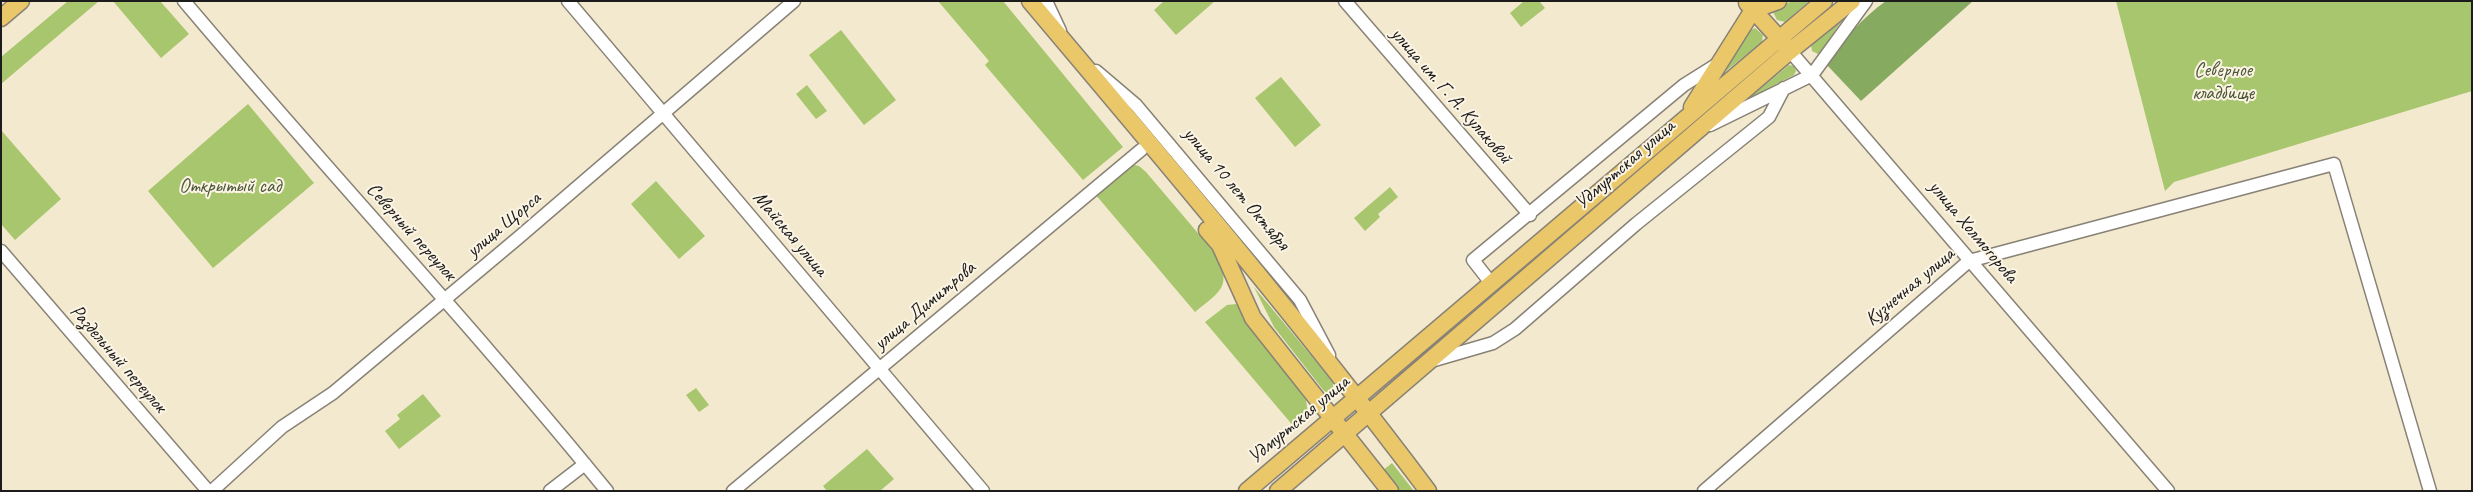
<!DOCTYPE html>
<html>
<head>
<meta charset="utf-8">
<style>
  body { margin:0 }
  #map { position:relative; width:2473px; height:492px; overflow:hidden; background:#f3e9cf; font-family:Caveat,sans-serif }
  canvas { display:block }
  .frame { position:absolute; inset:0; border:2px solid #1c1c1c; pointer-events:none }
</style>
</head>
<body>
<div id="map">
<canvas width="2473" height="492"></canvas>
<div class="frame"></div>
</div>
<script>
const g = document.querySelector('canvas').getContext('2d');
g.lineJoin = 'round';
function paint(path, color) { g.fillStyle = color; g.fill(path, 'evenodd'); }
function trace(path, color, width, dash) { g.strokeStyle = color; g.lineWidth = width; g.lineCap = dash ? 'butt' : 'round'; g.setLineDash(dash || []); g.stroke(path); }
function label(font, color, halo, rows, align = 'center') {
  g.font = font + ' Caveat,sans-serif'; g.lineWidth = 4; g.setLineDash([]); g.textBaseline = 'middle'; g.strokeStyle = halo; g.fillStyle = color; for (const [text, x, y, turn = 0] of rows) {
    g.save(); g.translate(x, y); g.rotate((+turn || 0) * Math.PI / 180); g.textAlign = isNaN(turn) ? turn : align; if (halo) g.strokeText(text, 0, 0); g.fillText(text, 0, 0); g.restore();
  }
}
paint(new Path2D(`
  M68,1H99L1,84V57Z
  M113,1H160L189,34L161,58Z
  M938,1H1003L1123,147L1083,180L985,65L989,61Z
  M1164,1H1215L1176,35L1154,10Z
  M1524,1H1539L1545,8L1521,27L1510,13Z
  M1793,1H1809L1785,22L1777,20L1773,12L1775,8Z
  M2116,1H2472V91L2174,182L2165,191Z
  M1846,14L1821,52L1818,54L1812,51L1811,44Z
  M1755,28L1763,35L1762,42L1716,79L1751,30Z
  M841,30L896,100L864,125L809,55Z
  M1789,65L1794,66L1796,71L1794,75L1748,99Z
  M1281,77L1321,125L1295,147L1255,98Z
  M807,85L827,111L816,119L796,94Z
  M248,104L314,183L213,268L148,191Z
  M1,130L61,199L15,240L1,224Z
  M1130,164L1139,166L1146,172L1214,252C1233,286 1222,290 1195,312L1095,194Z
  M656,181L705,236L679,259L631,204Z
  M1390,187L1398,197L1378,214L1380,217L1365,231L1354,218Z
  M1254,287L1333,382V389L1329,393L1324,391L1274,327Z
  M1236,304L1306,400L1308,415L1295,428L1205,322L1227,305Z
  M696,388L709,405L699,412L686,395Z
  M423,394L441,416L399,449L385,431L400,419L397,415Z
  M867,449L894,479L880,491H827L823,486Z
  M1392,463L1414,491H1398L1382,471Z`), '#a8c66d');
paint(new Path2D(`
  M1886,1H1973L1861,101L1826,64C1843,40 1862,18 1886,1Z`), '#86ab60');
const minor = new Path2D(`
  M184,1C323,166 471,324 607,491
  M568,1L983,491
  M1046,1L1060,31
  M1345,1L1530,215
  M1790,51L2168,491
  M1096,71L1136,105L1300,300L1329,355
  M1710,125L1812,75L1866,1
  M1,251L208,491
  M1491,283L1473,260L1684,85L1719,63
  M1431,361L1493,343L1515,329L1636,224L1769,117L1784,88
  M212,491L282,427L333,393L518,238L794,1
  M550,491L585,464
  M733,491L1141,150
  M1704,491L1969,261L2334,164L2430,491`);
const major = new Path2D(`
  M1030,1C1166,162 1302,323 1428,491
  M1747,3L1786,46
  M1,18L21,1
  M1692,107L1753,10L1778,1
  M1207,230L1220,245L1253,318L1390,491
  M1247,491L1824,1
  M1278,491L1790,51L1852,1`);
trace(minor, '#888276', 15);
trace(major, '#888276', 19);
trace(minor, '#fff', 12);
trace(major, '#eac769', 16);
label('20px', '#4d5838', '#fcf5e5', [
  ["Северное",2223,71],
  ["кладбище",2223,94],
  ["Открытый сад",230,187]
]);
label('20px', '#1c1c1c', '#fcf5e5', [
  ["улица им. Г. А. Кулаковой",1451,96,49],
  ["Удмуртская улица",1625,165,-41],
  ["улица 10 лет Октября",1236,189,50],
  ["улица Щорса",504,225,-40],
  ["Северный переулок",411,232,48],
  ["улица Холмогорова",1973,232,50],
  ["Майская улица",790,234,50],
  ["Кузнечная улица",1910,287,-40],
  ["улица Димитрова",925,306,-40],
  ["Раздельный переулок",118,359,49],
  ["Удмуртская улица",1299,420,-40]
]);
</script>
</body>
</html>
